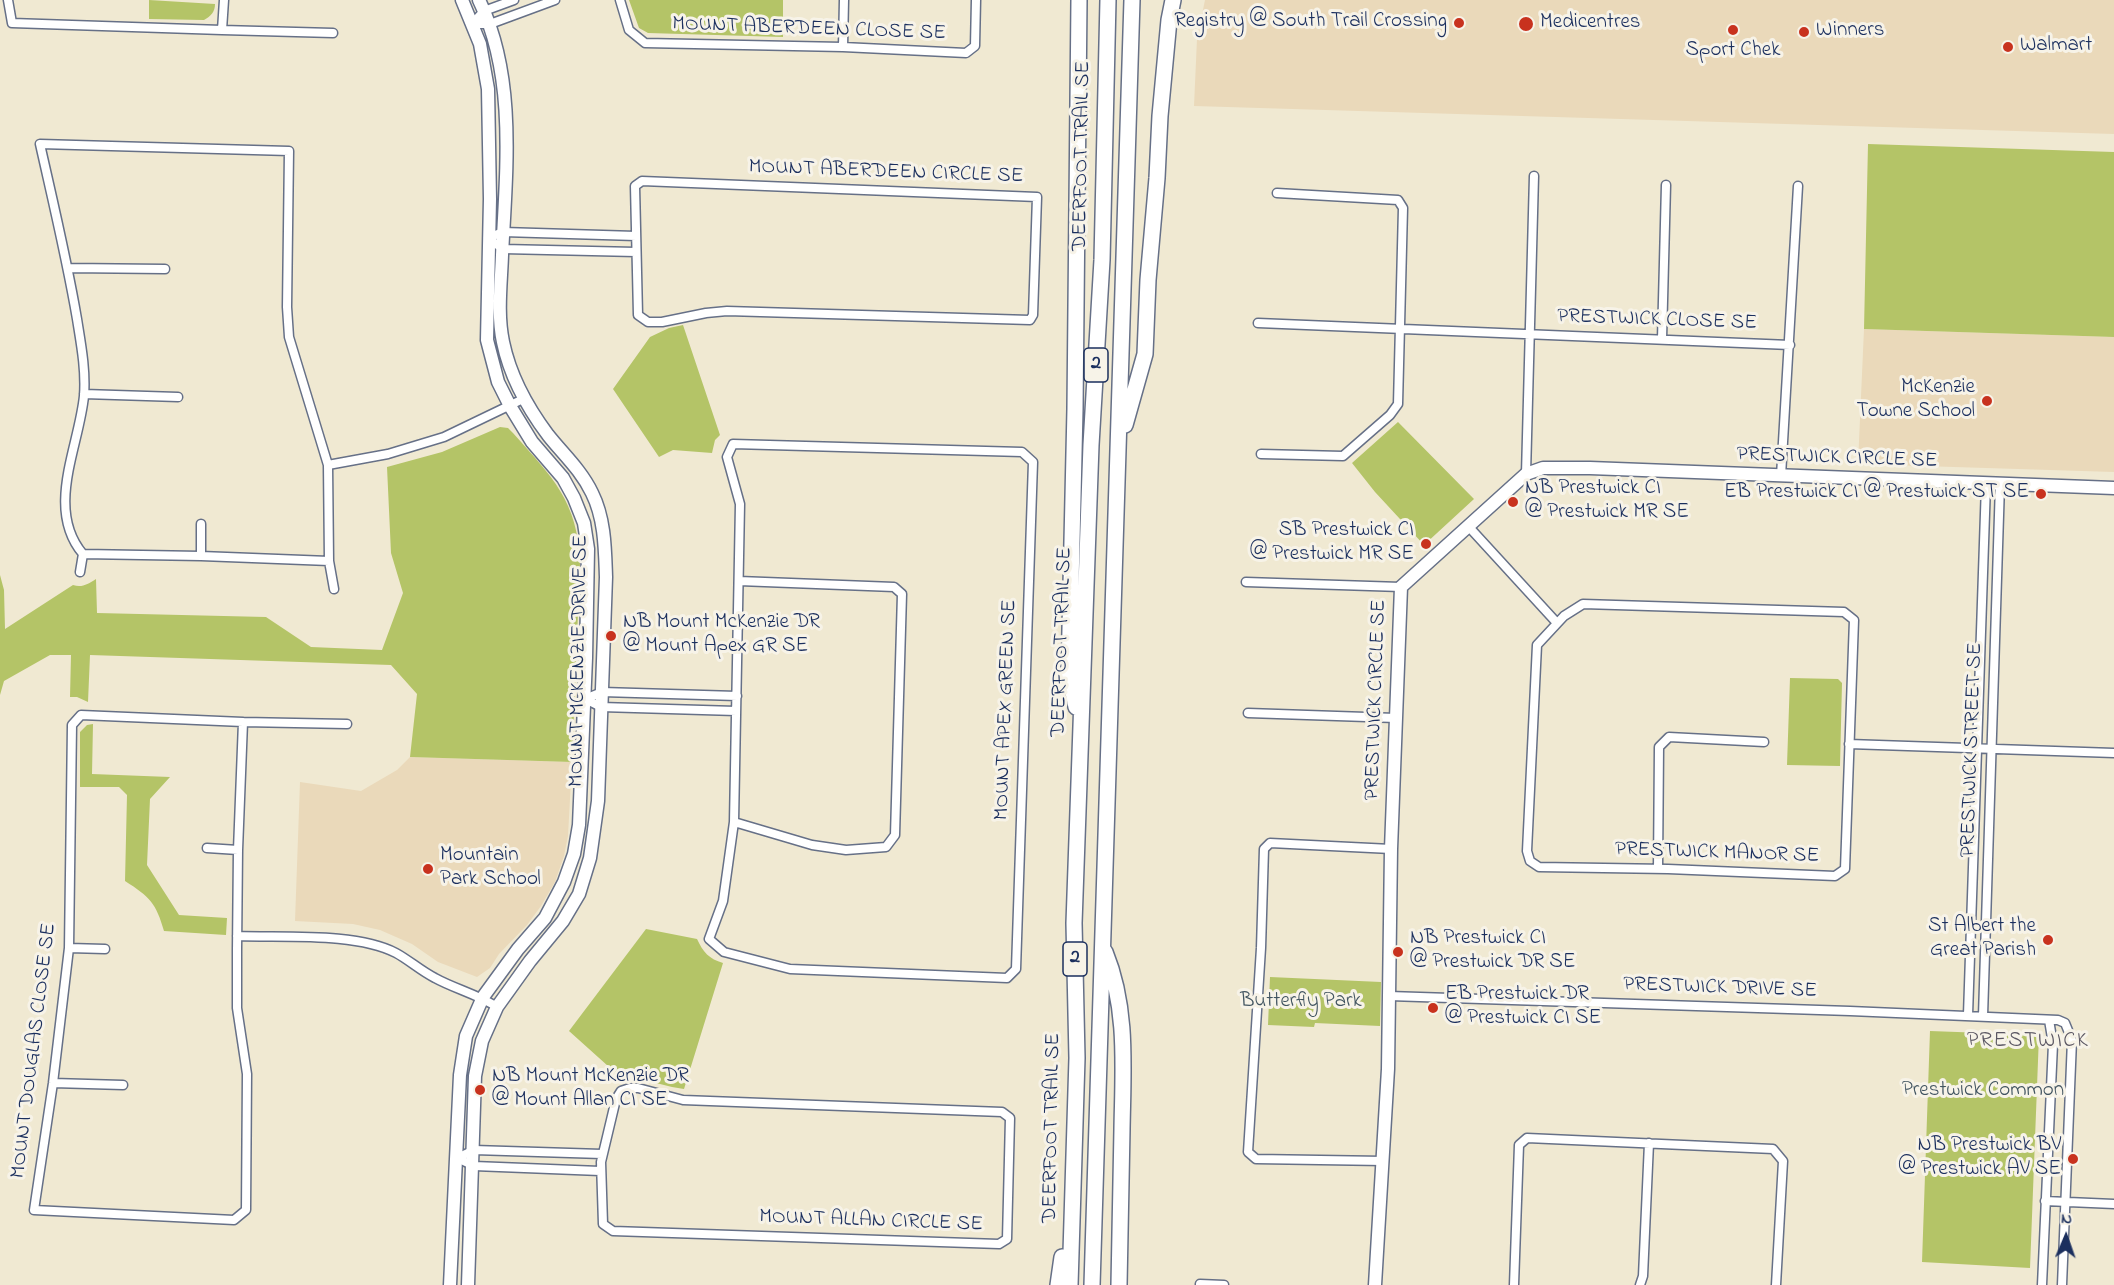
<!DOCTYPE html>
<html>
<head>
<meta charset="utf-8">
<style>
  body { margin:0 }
  #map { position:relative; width:2114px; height:1285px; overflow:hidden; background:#f0e9d2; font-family:"Indie Flower",sans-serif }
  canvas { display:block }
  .north { position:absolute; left:2036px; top:1207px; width:60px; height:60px; -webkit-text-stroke:4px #f7f3e8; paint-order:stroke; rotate:2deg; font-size:16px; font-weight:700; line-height:24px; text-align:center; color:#1b2f5e }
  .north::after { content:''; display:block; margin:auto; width:21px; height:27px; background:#1b2f5e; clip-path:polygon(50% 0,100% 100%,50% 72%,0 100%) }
</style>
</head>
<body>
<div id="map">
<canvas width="2114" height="1285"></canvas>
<div class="north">N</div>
</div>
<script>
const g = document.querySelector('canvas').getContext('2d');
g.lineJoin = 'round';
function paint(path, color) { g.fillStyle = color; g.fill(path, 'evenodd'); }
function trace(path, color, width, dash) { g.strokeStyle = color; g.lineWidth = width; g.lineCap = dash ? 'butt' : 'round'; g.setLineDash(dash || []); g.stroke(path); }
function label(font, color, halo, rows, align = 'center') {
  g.font = font + ' "Indie Flower",sans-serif'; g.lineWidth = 6; g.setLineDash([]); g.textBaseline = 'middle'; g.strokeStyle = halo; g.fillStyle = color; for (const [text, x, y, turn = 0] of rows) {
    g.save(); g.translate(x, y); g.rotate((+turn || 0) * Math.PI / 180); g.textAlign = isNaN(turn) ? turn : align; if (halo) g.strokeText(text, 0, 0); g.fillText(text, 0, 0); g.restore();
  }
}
paint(new Path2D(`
  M1205,0H2114V134L1194,106L1197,39Z
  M1864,329L2114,337V472L1858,464Z
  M410,757L572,762L568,836L564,856L555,882L541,906L527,925L499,954L490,968L477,977L438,962L412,944L380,930L353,924L295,921L300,782L361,791L397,770Z`), '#ead9ba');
paint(new Path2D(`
  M149,0L215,4C215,12 211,16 204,20L149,19Z
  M629,0H783V37L648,33L639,28Z
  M1868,144L2114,152V337L1864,329Z
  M683,325L720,435L715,440L712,453L673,450L659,457L613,389L650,337L669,328Z
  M1398,422L1474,499L1424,545L1375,492L1352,463Z
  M500,427L508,428L513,433C552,477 578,501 580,563L572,762L410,757L417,694L391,665L90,655L88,702L77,697H70L71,655H50L4,681L0,695V575L4,590L5,629L73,585C82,588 88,584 96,579L97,613L266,617L311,647L382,650L403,593L391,553L387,467L442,452Z
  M1790,678L1838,679L1842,683L1840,766L1787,765Z
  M93,724L92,774L170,777L150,799L147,865L179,915L227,918L226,935L164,931C156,903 150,897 125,881L127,795L119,787H80V732L87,725Z
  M646,929L697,939C703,952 709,959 723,963L684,1089C676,1088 668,1086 660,1084C642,1080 638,1070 618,1075L569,1031Z
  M1270,977L1381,982L1380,1026L1315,1023L1314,1027L1268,1025Z
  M1930,1031L2039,1035L2030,1268L1922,1262Z`), '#b4c467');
const street = new Path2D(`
  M8,0L12,23L222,30L224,0
  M620,0L629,30L645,43L843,47L966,53L975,46L976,0
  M472,24H490L555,0
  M472,24L484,11L514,0
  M222,30L333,33
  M843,47L844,0
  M40,144L289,151L287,307L289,337L328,465L329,561L201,556L83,554C45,509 79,447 84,396C86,370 81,344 77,319C67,260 53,202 40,144Z
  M642,181L1037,197L1033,315L1030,320L727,311L706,313L662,322H648L638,315L635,186Z
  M636,236L503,232L488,238L503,249L636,252
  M68,268L165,269
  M1258,323L1790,345
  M1662,339L1666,185
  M84,394L178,397
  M733,444L1022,452L1033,462L1016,969L1007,978L790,969L724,952L709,939L723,901L734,822L740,504L727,457Z
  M1261,454L1343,456L1390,415L1398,404L1403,208L1398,200L1277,193
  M328,465L388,454L444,437L523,399
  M1526,474L1534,176
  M1781,476L1798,186
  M201,524V556
  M1469,527L1557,623
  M329,561L334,589
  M80,572L83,554
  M1246,582L1401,587
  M1583,604L1844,612L1854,620L1845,869L1835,876L1668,869L1539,867L1530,861L1527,851L1537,645L1564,616Z
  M585,699L601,707L736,711
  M585,699L602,692L737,696
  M1248,713L1396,718
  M81,715L243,722L238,850L237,950V1008L247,1074L246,1210L234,1220L34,1210L53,1083L69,948L72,725Z
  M243,722L347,724
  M1849,744L2114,753
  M734,822L812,845L846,850L886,847L895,835L902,594L894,587L739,581
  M207,848L238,850
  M1658,869L1659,747L1669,737L1764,742
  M237,936C282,938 356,932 396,953C409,960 421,971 435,978C455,989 477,994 497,1007
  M69,948L105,949
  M1389,996L1850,1011L2058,1020L2065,1023L2072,1040L2062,1285
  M1968,1015L1986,484
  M1983,1016L2000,484
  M53,1083L123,1085
  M630,1088H638L683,1100L1002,1112L1010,1118L1007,1239L999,1244L613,1231L603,1224L601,1162L616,1099L621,1091Z
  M457,1158L474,1150L602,1154
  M457,1158L474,1166L600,1171
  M1384,1161L1256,1159L1248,1152L1261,948L1264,849L1270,843L1391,849
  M2045,1201L2114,1204
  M1200,1284L1224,1285
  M1514,1285L1519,1145L1527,1138L1773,1149L1783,1161L1776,1285
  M1640,1285L1643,1276L1649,1143
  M2042,1285L2053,1044L2049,1020`);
const secondary = new Path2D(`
  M450,1285L460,1075L466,1036L483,997L518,949L545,918L564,882L574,854L579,825L586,658L588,549L584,523L574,498L563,478L532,442L510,406L498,382L487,340L490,199L488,89L480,44L462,0
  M468,1285L475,1076L482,1041L497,1007L530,961L563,921L579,894L590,858L598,801L606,577C605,549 605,519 592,493C581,470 563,454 548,435C527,407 510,376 503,342C497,314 501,284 502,255C506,172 517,77 479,0
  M1375,1285L1388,1069L1391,849L1401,587L1526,474L1543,468H1590L2114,488`);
const highway = new Path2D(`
  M1125,425L1145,354L1148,280L1157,178L1160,116L1169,20L1173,0
  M1076,707L1069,673L1075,409L1079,0
  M1105,952C1128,1008 1123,1068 1122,1129C1121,1181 1120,1233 1119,1285
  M1058,1285L1062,1257
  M1070,1285L1077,1058L1074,923L1091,445L1102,260L1108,0
  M1092,1285L1132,0`);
trace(street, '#667087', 11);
trace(secondary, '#667087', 15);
trace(highway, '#667087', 18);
trace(street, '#fff', 8);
trace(secondary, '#fff', 12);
trace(highway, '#fff', 15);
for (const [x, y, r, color] of [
  [1459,23,6,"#c8321e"],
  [1526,24,8,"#c8321e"],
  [1733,30,6,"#c8321e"],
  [1804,32,6,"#c8321e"],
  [2008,47,6,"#c8321e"],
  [1987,401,6,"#c8321e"],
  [2041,494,6,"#c8321e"],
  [1513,502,6,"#c8321e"],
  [1426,544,6,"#c8321e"],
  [611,636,6,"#c8321e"],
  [428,869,6,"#c8321e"],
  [2048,940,6,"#c8321e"],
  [1398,952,6,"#c8321e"],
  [1433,1008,6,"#c8321e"],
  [480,1090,6,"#c8321e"],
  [2073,1159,6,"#c8321e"]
]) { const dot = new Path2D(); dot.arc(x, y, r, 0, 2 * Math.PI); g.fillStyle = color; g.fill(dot); trace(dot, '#f7f3e8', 2); }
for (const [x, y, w] of [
  [1096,365,24],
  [1075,959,24]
]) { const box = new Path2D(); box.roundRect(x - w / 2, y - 17, w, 34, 4.5); g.fillStyle = '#f7f3e8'; g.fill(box); trace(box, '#1b2f5e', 1.5); }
label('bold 20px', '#1b2f5e', null, [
  ["2",1096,365],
  ["2",1075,959]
]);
label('21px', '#1b2f5e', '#f7f3e8', [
  ["Registry @ South Trail Crossing",1447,23,"right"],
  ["Medicentres",1540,24],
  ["Winners",1816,32],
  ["Walmart",2020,47],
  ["Sport Chek",1733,52,"center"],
  ["McKenzie",1975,389,"right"],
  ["Towne School",1975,413,"right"],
  ["NB Prestwick CI",1525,490],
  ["@ Prestwick MR SE",1525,514],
  ["EB Prestwick CI @ Prestwick ST SE",2029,494,"right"],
  ["SB Prestwick CI",1414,532,"right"],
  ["@ Prestwick MR SE",1414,556,"right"],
  ["NB Mount McKenzie DR",623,624],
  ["@ Mount Apex GR SE",623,648],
  ["Mountain",440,857],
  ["Park School",440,881],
  ["St Albert the",2036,928,"right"],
  ["Great Parish",2036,952,"right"],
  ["NB Prestwick CI",1410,940],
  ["@ Prestwick DR SE",1410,964],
  ["EB Prestwick DR",1445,996],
  ["@ Prestwick CI SE",1445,1020],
  ["NB Mount McKenzie DR",492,1078],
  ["@ Mount Allan CI SE",492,1102],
  ["NB Prestwick BV",2061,1147,"right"],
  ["@ Prestwick AV SE",2061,1171,"right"]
], 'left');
label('21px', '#1b2f5e', '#f7f3e8', [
  ["MOUNT ABERDEEN CLOSE SE",809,30,2],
  ["DEERFOOT TRAIL SE",1083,156,-89],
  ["MOUNT ABERDEEN CIRCLE SE",886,173,2],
  ["PRESTWICK CLOSE SE",1657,321,2],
  ["PRESTWICK CIRCLE SE",1837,459,2],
  ["DEERFOOT TRAIL SE",1063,642,-88],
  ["MOUNT MCKENZIE DRIVE SE",580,661,-89],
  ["PRESTWICK CIRCLE SE",1377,700,-88],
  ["MOUNT APEX GREEN SE",1007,710,-88],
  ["PRESTWICK STREET SE",1973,750,-88],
  ["PRESTWICK MANOR SE",1717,854,2],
  ["PRESTWICK DRIVE SE",1720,989,2],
  ["MOUNT DOUGLAS CLOSE SE",35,1051,-83],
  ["DEERFOOT TRAIL SE",1053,1128,-89],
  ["MOUNT ALLAN CIRCLE SE",871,1222,2]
]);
label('21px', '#415460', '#f7f3e8', [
  ["Butterfly Park",1301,1003],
  ["Prestwick Common",1983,1092]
]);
g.letterSpacing = '1.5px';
label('22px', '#5a5662', '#f7f3e8', [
  ["PRESTWICK",2028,1042]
]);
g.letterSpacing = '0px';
</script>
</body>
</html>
